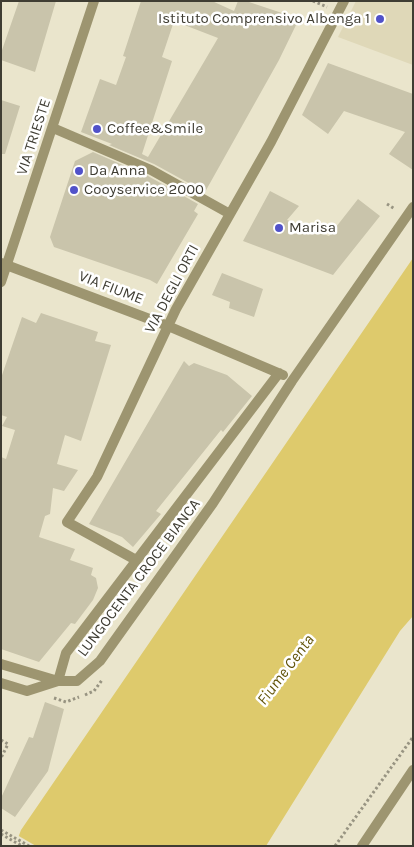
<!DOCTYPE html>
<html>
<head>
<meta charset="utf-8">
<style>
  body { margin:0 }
  #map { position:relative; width:414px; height:847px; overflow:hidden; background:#eae5cc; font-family:Karla,sans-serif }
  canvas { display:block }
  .frame { position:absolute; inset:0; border:2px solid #3f3d33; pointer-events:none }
</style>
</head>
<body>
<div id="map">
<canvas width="414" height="847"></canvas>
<div class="frame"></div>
</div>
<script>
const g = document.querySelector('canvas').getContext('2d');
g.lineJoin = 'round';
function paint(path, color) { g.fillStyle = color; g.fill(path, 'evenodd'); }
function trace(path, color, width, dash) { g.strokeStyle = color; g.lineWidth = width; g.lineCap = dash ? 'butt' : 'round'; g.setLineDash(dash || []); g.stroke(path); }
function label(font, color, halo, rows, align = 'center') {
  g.font = font + ' Karla,sans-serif'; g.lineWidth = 5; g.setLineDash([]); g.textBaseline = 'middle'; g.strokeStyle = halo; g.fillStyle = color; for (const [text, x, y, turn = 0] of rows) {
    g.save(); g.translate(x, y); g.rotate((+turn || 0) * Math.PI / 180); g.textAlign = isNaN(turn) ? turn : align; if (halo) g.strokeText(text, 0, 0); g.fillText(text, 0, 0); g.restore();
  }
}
paint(new Path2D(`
  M356,1H413V65L338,37Z`), '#dfd8b8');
paint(new Path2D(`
  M413,258V616L400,631L266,846H15L21,830Z`), '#deca6c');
paint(new Path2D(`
  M17,835L36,846H13Z`), '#eae5cc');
paint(new Path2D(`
  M19,1H56L35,72L1,60V53Z
  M141,1H212L234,11L238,1H246L291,16L296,25L279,60L205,192L154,164L109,145L112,144L81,132L100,79L116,85L126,57L123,56ZM174,21L218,38L148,157L142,154L172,61L162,57Z
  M328,63L413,94V170L389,154L405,132L344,111L328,134L302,115Z
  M1,100L20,106L5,154H1Z
  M93,152L148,176L198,204L194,211L198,214L157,284L150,280L54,247L50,237L75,161Z
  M270,191L299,206L287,220L329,236L358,199L380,216L333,275L243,241Z
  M222,273L263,289L254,317L229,308L230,302L212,295Z
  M41,313L98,332L95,341L111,345L81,441L65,435L57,464L78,470L64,491L53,488L50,514L45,516L39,537L75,549L70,560L93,568L91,575L96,578L98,588L93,600L75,624L71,623L39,662L1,649V457L6,459L15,430L2,426L7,417L1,415V378L22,317L36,323Z
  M184,361L189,366L194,363L227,375L252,396L223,432L221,430L156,511L161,514L133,547L122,537L89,524Z
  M45,702L64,709L48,771L15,817L1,808V798L29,737L33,738Z`), '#c9c4ab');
trace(new Path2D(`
  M313,1L327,7
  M387,204L395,209
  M85,695L94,691L102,680
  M54,698L66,702L79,697
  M1,740L8,744L1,758
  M1,830L29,846
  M1,834L22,846
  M335,846L413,737`), '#989482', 3, [2.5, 2.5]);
trace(new Path2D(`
  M53,128L151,170L230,214
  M1,263L168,326L283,375
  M136,560L67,522L97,477L176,309L271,142L344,1
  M1,664L58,681
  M58,681L66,653L279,373
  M1,683L27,691L58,681H77L100,661L213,503L292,381L413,207
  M362,846L413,770`), '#9d9570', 10);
trace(new Path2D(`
  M1,282L94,1`), '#9d9570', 10);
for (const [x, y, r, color] of [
  [380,19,5,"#5152c9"],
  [97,129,5,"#5152c9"],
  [79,171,5,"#5152c9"],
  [74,190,5,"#5152c9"],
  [279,228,5,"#5152c9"]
]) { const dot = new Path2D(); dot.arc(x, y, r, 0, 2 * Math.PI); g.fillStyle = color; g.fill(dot); trace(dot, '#fff', 2); }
label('15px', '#3f3d33', '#fff', [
  ["Istituto Comprensivo Albenga 1",370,19,"right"],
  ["Coffee&Smile",107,129],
  ["Da Anna",89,171],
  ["Cooyservice 2000",84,190],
  ["Marisa",289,228]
], 'left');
label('15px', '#3f3d33', '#fff', [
  ["VIA TRIESTE",34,137,-72],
  ["VIA FIUME",111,288,21],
  ["VIA DEGLI ORTI",172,289,-62],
  ["LUNGOCENTA CROCE BIANCA",139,578,-53]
]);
label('italic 16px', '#625409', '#fff', [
  ["Fiume Centa",286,670,-53]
]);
</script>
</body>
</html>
